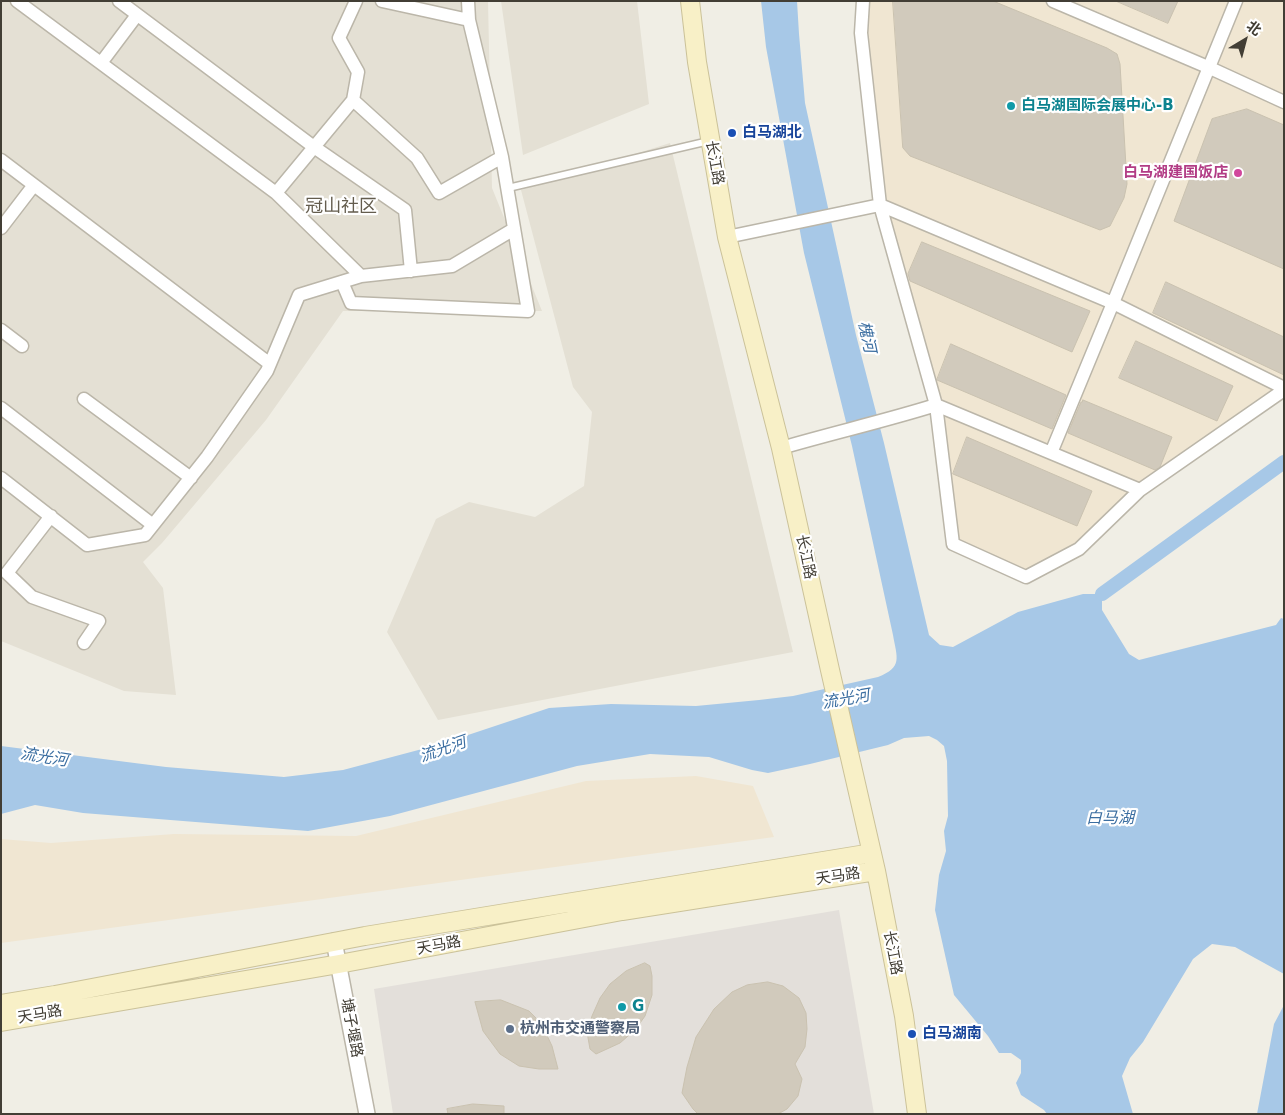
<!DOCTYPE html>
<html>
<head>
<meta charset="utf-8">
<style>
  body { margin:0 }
  #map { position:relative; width:1285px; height:1115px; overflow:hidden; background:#f0eee5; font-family:"DejaVu Sans","Noto Sans SC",sans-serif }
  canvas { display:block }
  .frame { position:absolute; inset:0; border:2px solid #423e35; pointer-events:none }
  .north { position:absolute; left:1220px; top:15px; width:50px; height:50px; -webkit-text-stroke:4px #fff; paint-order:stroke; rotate:37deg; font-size:14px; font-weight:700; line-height:20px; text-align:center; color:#423e35 }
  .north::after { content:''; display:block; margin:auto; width:18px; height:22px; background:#423e35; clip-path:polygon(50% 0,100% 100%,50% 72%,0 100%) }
</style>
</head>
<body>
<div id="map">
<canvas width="1285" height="1115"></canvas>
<div class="frame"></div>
<div class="north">北</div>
</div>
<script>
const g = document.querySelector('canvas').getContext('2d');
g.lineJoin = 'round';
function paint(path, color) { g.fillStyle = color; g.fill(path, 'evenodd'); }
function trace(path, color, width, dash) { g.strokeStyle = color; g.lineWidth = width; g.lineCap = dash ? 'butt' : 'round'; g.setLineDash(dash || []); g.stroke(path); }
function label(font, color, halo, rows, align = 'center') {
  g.font = font + ' "DejaVu Sans","Noto Sans SC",sans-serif'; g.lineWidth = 4.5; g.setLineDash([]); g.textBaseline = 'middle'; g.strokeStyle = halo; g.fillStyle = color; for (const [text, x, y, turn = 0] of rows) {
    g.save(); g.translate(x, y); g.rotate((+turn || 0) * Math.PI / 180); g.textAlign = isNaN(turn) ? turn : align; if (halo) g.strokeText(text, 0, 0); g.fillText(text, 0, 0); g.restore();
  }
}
paint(new Path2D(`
  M1,1H488L492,188L542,311H343L266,420L162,543L143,562L163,588L176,695L124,691L1,641Z
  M501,1H637L649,104L523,155Z
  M670,143L793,652L438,720L387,632L436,519L469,502L535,517L584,486L592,412L573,387L521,190Z`), '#e4e0d4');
paint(new Path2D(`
  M863,1H1284V390L1140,490L1079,549L1026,577L953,544L936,405L880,205Z
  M696,776L753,786L774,837L1,943V839L51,843L174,834L356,836L586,781Z`), '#f0e6d2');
paint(new Path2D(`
  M839,910L874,1114H393L374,989Z`), '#e3dfda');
paint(new Path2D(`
  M761,1H797L799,34L805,103L856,335L884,443L929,635L940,645L953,647L1018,612L1083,594H1102V610L1129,654L1139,660L1276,625L1281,618L1284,619V974L1235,947L1212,944L1193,959L1143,1042L1130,1058L1122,1076L1133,1114H1047L1044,1110L1021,1095L1016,1083L1021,1073V1060L1011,1053H999L988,1036L954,995L935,910L939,875L946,851L944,831L948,816L947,761L944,746L937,740L929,736L904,738L888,745L810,764L768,773L752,770L709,757L650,754L577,766L390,816L308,831L83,813L35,805L1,814V746L166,767L284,777L343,770L441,744L549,708L611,704L696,706L759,700L793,696L878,677C903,667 897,658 893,635L852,446L804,253L766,47Z
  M1284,1005V1114H1257L1274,1024Z`), '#a7c8e7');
trace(new Path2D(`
  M1102,594L1284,462`), '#a7c8e7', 14);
const building = new Path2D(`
  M893,1H993L1107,48L1117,54L1120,64L1127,184L1124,198L1110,226L1100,230L910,156L903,148Z
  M1116,1H1178L1168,23Z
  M1247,109L1284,125V269L1174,221L1212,119Z
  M922,242L1090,311L1072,352L910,281L908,274Z
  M1166,282L1284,337V375L1153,313Z
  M1136,341L1233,386L1217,421L1119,378Z
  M951,344L1066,395L1052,429L937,380Z
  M1083,400L1172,437L1160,467L1155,470L1068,433L1081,402H1082Z
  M967,437L1092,491L1077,526L953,474Z
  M645,963L650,966L652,976V995L645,1016L635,1030L620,1043L596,1054L590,1049L587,1032L592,1016L600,998L610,984L626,971Z
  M768,982L783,986L799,998L806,1013L807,1029L805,1047L795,1064L802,1079L798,1096L787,1109L778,1114H698L693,1109L682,1093L687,1067L696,1037L714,1009L732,992L747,985Z
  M501,1000L529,1011L541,1023L552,1046L558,1069H539L519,1066L500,1054L483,1031L475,1002Z
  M473,1104L504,1106V1114H448L447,1109Z`);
paint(building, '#d1cabc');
trace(building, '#cac2b0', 1);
const service = new Path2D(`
  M508,188L709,141`);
const minor = new Path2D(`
  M17,1L276,193L361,276
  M119,1L314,147L405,210L411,271
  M382,1L469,20
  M863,1L861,33L880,205L936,405L953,544L1026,577L1079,549L1140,490L1284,390
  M1053,1L1210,68L1284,102
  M101,63L137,15
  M353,100L417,158L439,193L502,157
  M1,160L270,364
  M276,193L353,100L358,72L339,38L356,1
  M1,228L34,185
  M727,237L880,205L1113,303L1236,1
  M342,282L351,303L528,311L502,157L469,20L468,1
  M1,330L22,346
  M84,399L191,478
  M1,408L153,525
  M781,448C832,433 885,421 936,405L1140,490
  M1051,453L1113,303L1284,388
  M1,478L87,545L145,535L207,457L267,371L299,295L361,276L452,266L514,229
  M51,516L7,573L32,597L99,621L84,643`);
const tertiary = new Path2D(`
  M334,941L367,1114`);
const secondary = new Path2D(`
  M690,1L697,62L727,237L781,448L830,670L876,871L904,1016L917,1114
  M1,1004L55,995L365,936L872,853
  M1,1022L339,964L622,911L876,871`);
trace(service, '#bbb6a9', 9);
trace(minor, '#bbb6a9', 15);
trace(tertiary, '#bbb6a9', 18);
trace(secondary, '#cbc299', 20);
trace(service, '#fff', 6);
trace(minor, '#fff', 12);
trace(tertiary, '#fff', 15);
trace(secondary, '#f8f0c7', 18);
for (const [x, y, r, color] of [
  [1011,106,5,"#0f9aa8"],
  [732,133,5,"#1a4fb4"],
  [1238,173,5,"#d1479c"],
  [622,1007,5,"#0f9aa8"],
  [510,1029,5,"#5c6f8a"],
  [912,1034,5,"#1a4fb4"]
]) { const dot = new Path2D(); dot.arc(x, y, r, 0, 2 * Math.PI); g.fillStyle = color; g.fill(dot); trace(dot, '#fff', 2); }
label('bold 15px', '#0d838f', '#fff', [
  ["白马湖国际会展中心-B",1021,106],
  ["G",632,1007]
], 'left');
label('bold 15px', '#164399', '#fff', [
  ["白马湖北",742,133],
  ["白马湖南",922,1034]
], 'left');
label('15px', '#423e35', '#fff', [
  ["长江路",714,163,80],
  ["长江路",805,557,78],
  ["天马路",838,877,-9],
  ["天马路",439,946,-11],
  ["长江路",892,953,79],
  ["天马路",40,1015,-10],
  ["塘子堰路",351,1028,79]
]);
label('bold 15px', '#b23c85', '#fff', [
  ["白马湖建国饭店",1228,173]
], 'right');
label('bold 15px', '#4e5e75', '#fff', [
  ["杭州市交通警察局",520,1029]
], 'left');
label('italic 16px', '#3b6ea1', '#fff', [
  ["槐河",866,337,78],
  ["流光河",846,700,-10],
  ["流光河",443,750,-19],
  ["流光河",44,758,9],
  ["白马湖",1110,819]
]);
label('18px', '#645d4e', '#fff', [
  ["冠山社区",341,207]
]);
</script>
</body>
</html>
